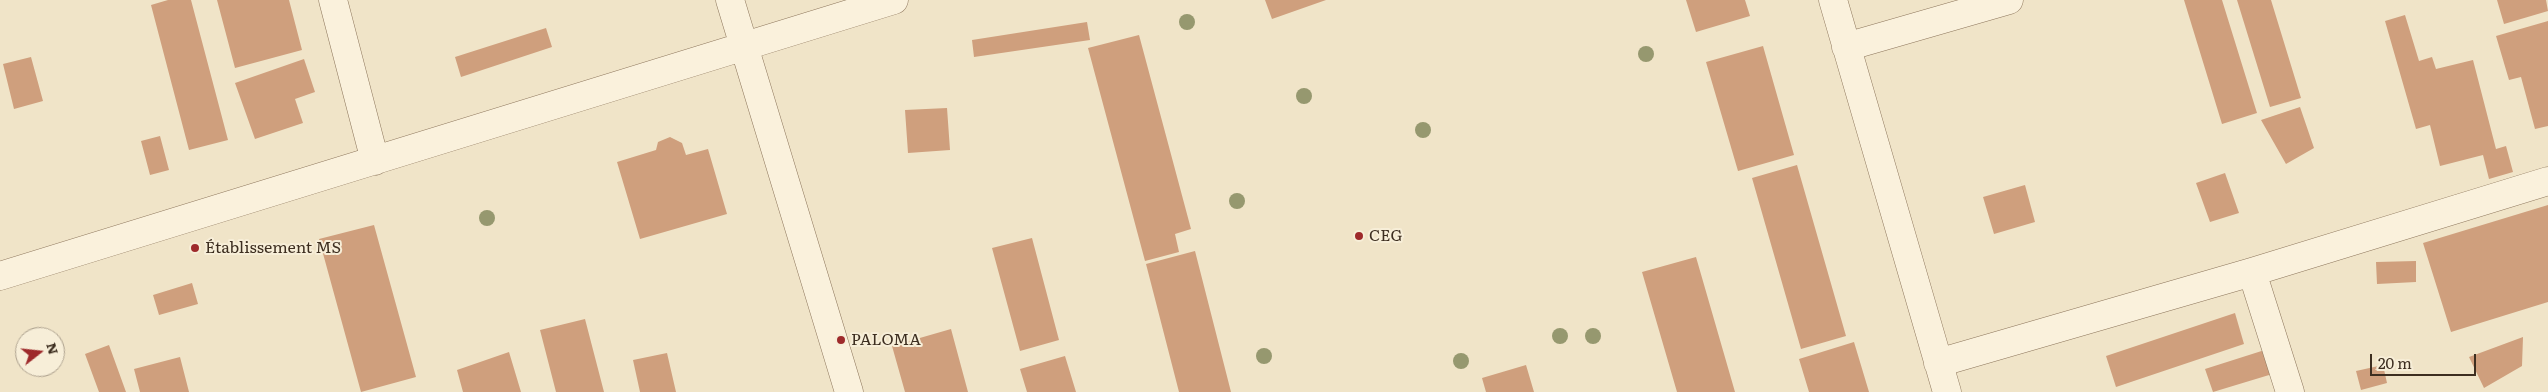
<!DOCTYPE html>
<html>
<head>
<meta charset="utf-8">
<style>
  body { margin:0 }
  #map { position:relative; width:2548px; height:392px; overflow:hidden; background:#f0e4c8; font-family:Literata,serif }
  canvas { display:block }
  .north { position:absolute; left:15px; top:327px; width:50px; height:50px; box-sizing:border-box; background:#f7eed8; border:1px solid #ada18e; border-radius:50%; rotate:74deg; font-size:14px; font-weight:700; line-height:20px; text-align:center; color:#3d2e20 }
  .north::after { content:''; display:block; margin:auto; width:18px; height:22px; background:#9e2a2b; clip-path:polygon(50% 0,100% 100%,50% 72%,0 100%) }
  .scale { position:absolute; left:2370px; top:354px; width:106px; height:22px; box-sizing:border-box; border:2px solid #3d2e20; border-top:0; padding-left:6px; font-size:15px; line-height:18px; white-space:nowrap; color:#3d2e20; -webkit-text-stroke:4px #f7eed8; paint-order:stroke }
</style>
</head>
<body>
<div id="map">
<canvas width="2548" height="392"></canvas>
<div class="north">N</div>
<div class="scale">20 m</div>
</div>
<script>
const g = document.querySelector('canvas').getContext('2d');
g.lineJoin = 'round';
function paint(path, color) { g.fillStyle = color; g.fill(path, 'evenodd'); }
function trace(path, color, width, dash) { g.strokeStyle = color; g.lineWidth = width; g.lineCap = dash ? 'butt' : 'round'; g.setLineDash(dash || []); g.stroke(path); }
function label(font, color, halo, rows, align = 'center') {
  g.font = font + ' Literata,serif'; g.lineWidth = 4; g.setLineDash([]); g.textBaseline = 'middle'; g.strokeStyle = halo; g.fillStyle = color; for (const [text, x, y, turn = 0] of rows) {
    g.save(); g.translate(x, y); g.rotate((+turn || 0) * Math.PI / 180); g.textAlign = isNaN(turn) ? turn : align; if (halo) g.strokeText(text, 0, 0); g.fillText(text, 0, 0); g.restore();
  }
}
paint(new Path2D(`
  M168,0H191L228,140L189,150L151,5Z
  M217,0H289L302,50L235,68Z
  M1265,0H1326L1272,19Z
  M1686,0H1745L1750,16L1696,32Z
  M2184,0H2222L2257,113L2222,124Z
  M2237,0H2271L2301,98L2270,107Z
  M2497,0H2546L2548,11L2504,24Z
  M2405,15L2419,61L2432,57L2436,69L2473,60L2496,149L2506,146L2513,172L2489,179L2483,155L2440,166L2430,125L2416,129L2385,21Z
  M2548,21V126L2535,129L2521,77L2509,80L2496,36Z
  M1087,22L1090,40L974,57L972,40Z
  M546,28L552,47L461,77L455,57Z
  M1139,35L1191,229L1175,234L1179,252L1145,261L1088,48Z
  M1763,46L1794,155L1738,171L1706,62Z
  M31,57L43,101L14,109L3,64Z
  M304,59L315,92L295,99L303,123L255,139L235,83Z
  M2300,107L2314,148L2286,164L2261,120Z
  M947,108L950,150L908,153L905,110Z
  M160,136L169,170L150,175L141,141Z
  M670,137L682,143L686,155L708,149L727,214L640,239L617,162L656,150L658,142Z
  M1797,165L1846,336L1801,349L1752,178Z
  M2225,173L2239,213L2210,222L2196,183Z
  M2025,185L2035,222L1994,234L1983,197Z
  M2548,205V302L2451,332L2423,243Z
  M374,225L416,377L361,392L319,239Z
  M1032,238L1059,340L1020,351L992,248Z
  M1195,251L1231,392H1179L1146,264Z
  M1696,257L1735,392H1677L1642,272Z
  M2416,261V282L2377,284L2376,262Z
  M192,283L198,304L159,315L153,295Z
  M2235,313L2244,344L2116,387L2106,356Z
  M585,319L604,392H556L540,330Z
  M951,329L968,392H905L892,346Z
  M2523,337L2522,366L2484,388L2469,357Z
  M1854,342L1869,392H1809L1799,359Z
  M109,345L126,392H99L85,354Z
  M2271,348L2279,372L2213,392L2205,369Z
  M509,352L521,392H463L457,370Z
  M667,353L676,392H640L633,360Z
  M1065,356L1076,392H1027L1020,369Z
  M180,357L189,392H140L134,369Z
  M1526,365L1534,392H1486L1482,378Z
  M2383,365L2387,383L2361,390L2356,371Z`), '#cf9f7d');
const minor = new Path2D(`
  M333,0L375,161
  M730,0L849,392
  M1833,0L1947,392
  M1846,47L2009,0
  M2252,272L2290,392
  M0,276L894,0
  M1938,363L2252,272L2548,181`);
trace(minor, '#8d765c', 29);
trace(minor, '#faf1dc', 28);
g.fillStyle = '#96986f';
for (const [x, y] of [
  [1187,22],
  [1646,54],
  [1304,96],
  [1423,130],
  [1237,201],
  [487,218],
  [1560,336],
  [1593,336],
  [1264,356],
  [1461,361]
]) { g.beginPath(); g.arc(x, y, 8, 0, 2 * Math.PI); g.fill(); }
for (const [x, y, r, color] of [
  [1359,236,5,"#9e2a2b"],
  [195,248,5,"#9e2a2b"],
  [841,340,5,"#9e2a2b"]
]) { const dot = new Path2D(); dot.arc(x, y, r, 0, 2 * Math.PI); g.fillStyle = color; g.fill(dot); trace(dot, '#f7eed8', 2); }
label('16px', '#3d2e20', '#f7eed8', [
  ["CEG",1369,236],
  ["Établissement MS",205,248],
  ["PALOMA",851,340]
], 'left');
</script>
</body>
</html>
